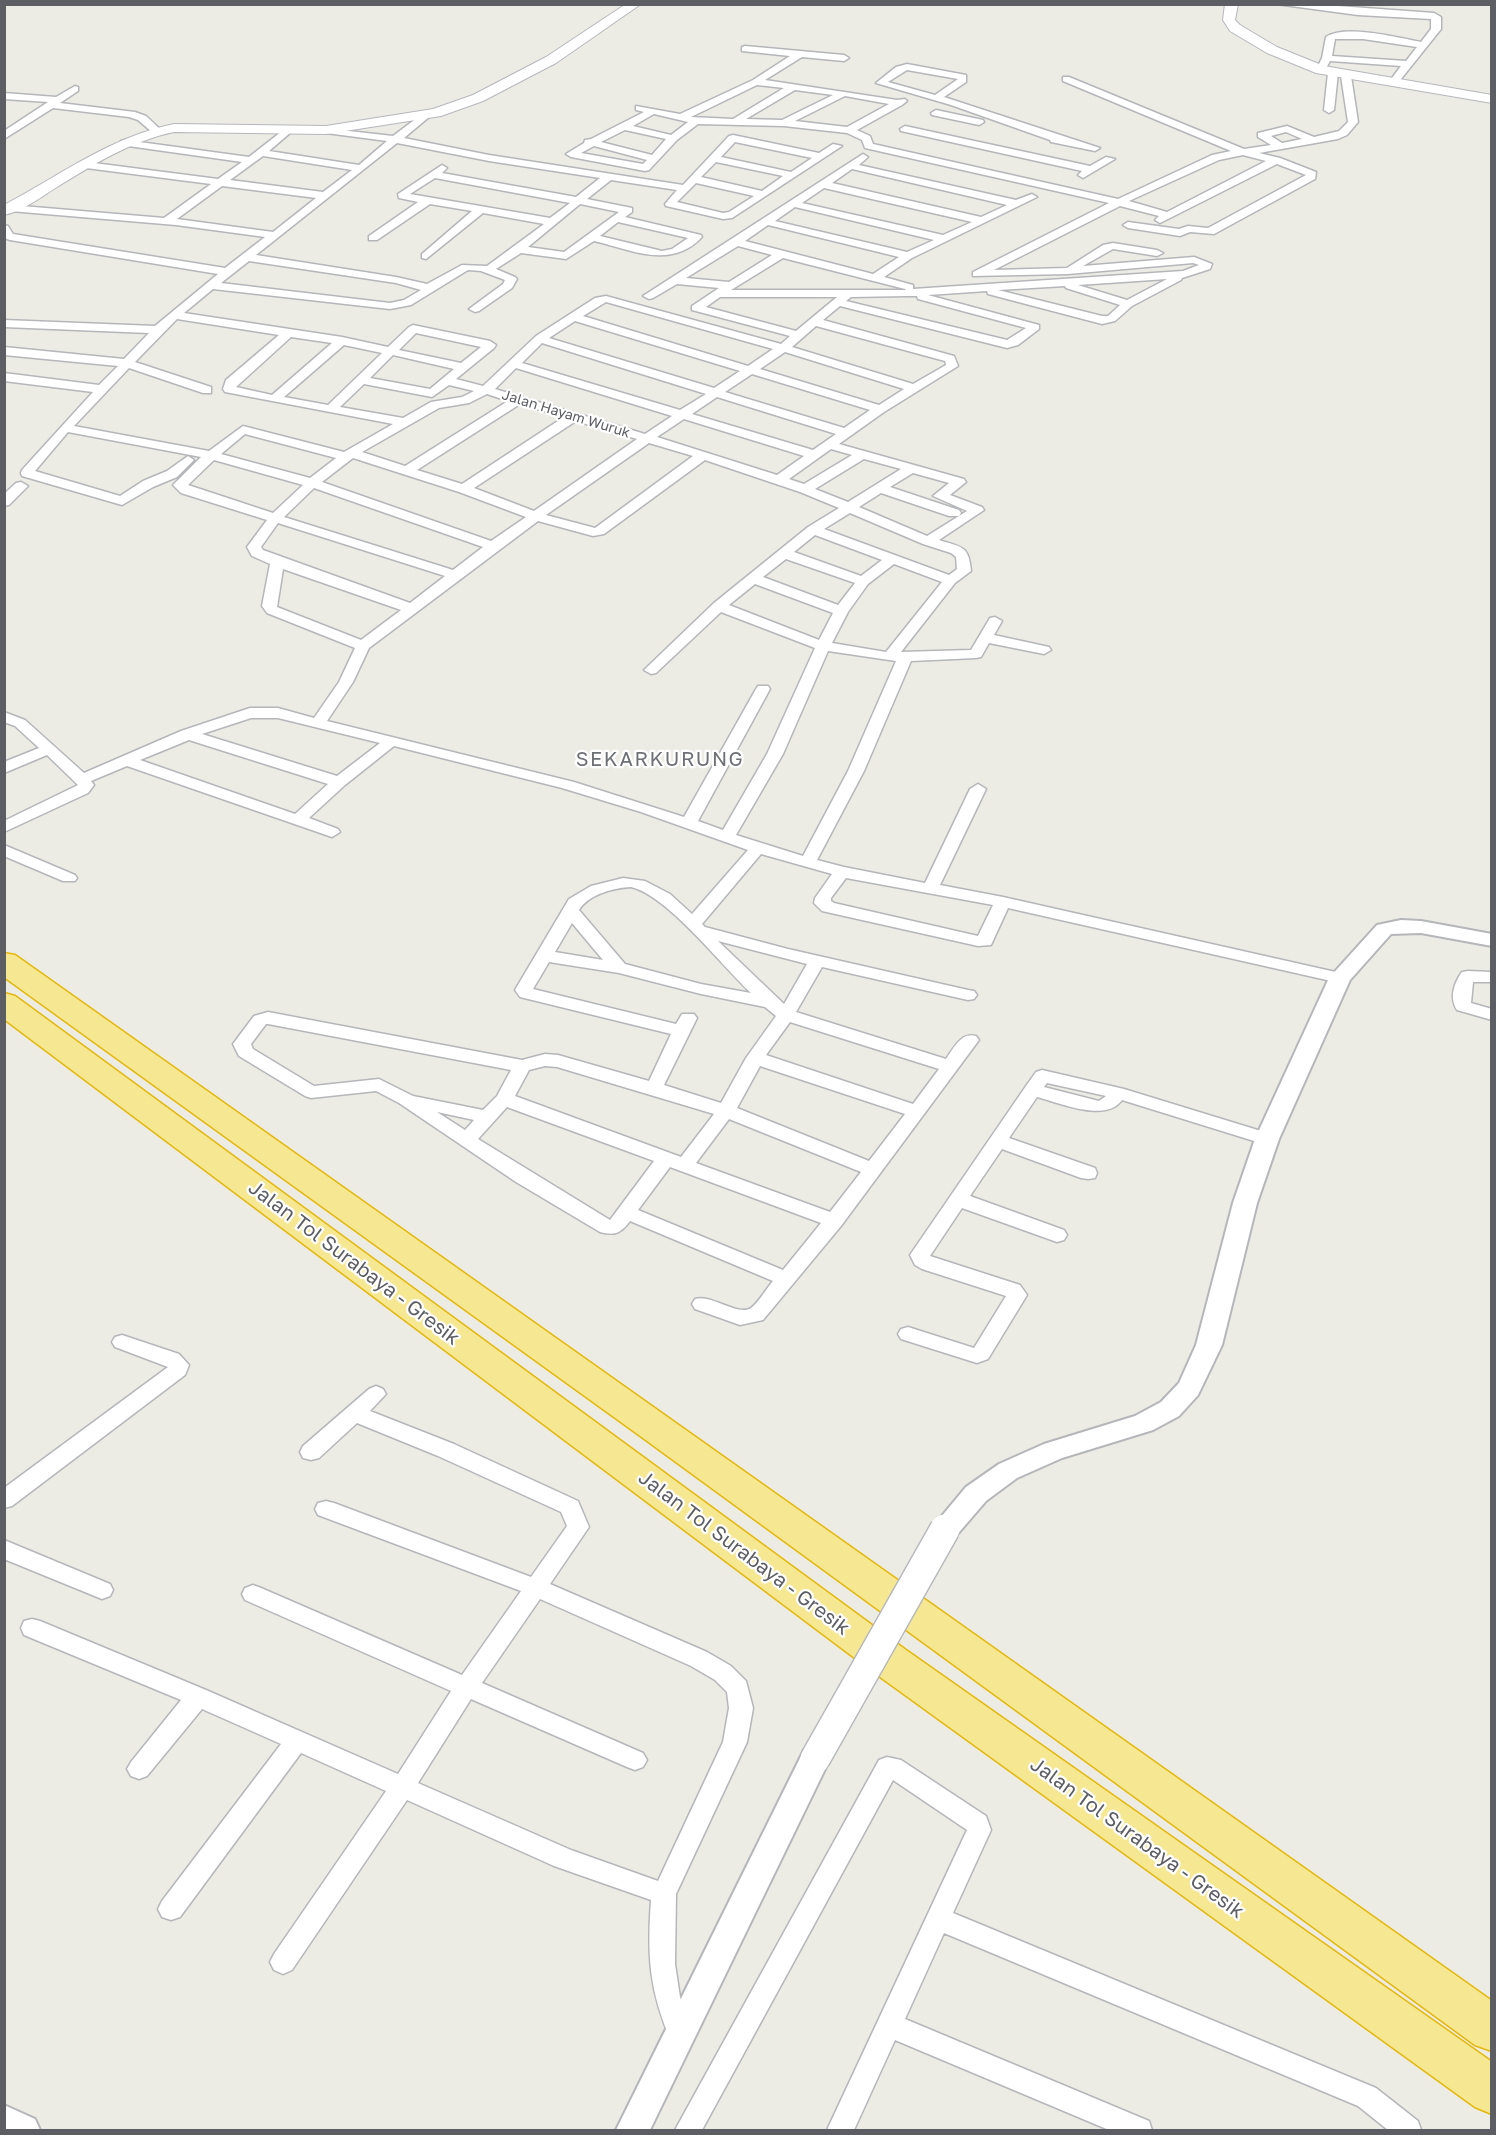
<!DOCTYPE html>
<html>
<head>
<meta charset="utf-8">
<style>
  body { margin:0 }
  #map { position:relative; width:1496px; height:2135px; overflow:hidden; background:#edece4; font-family:"Golos Text",sans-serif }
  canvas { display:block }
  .frame { position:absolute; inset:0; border:6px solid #5c5e63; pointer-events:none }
</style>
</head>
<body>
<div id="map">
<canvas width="1496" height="2135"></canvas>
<div class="frame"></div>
</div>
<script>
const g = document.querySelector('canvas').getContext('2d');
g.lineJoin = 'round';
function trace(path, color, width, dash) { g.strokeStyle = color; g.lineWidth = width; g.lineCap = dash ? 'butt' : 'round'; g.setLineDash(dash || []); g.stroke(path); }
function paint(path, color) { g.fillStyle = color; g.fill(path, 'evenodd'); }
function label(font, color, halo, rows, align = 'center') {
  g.font = font + ' "Golos Text",sans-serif'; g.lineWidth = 4.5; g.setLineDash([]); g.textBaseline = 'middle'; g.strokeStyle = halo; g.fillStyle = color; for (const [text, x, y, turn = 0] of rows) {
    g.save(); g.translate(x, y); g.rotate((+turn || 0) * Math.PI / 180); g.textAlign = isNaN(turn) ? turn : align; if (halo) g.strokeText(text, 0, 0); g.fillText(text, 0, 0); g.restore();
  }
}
const minor = new Path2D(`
  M1276,4H1311L1434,13L1441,17V29L1397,84L1394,85L1389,82L1401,66L1330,61L1324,72H1318L1316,70L1322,58L1326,37C1345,24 1399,38 1421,42L1431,29V19L1358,15ZM1335,39H1363L1417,47L1406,61L1332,56Z
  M745,46L844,55L849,58L844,61L802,57L765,80L897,100L905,99L907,101L902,105L857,130L870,136L873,144L1118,199L1212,155L1231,151L1063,81V77H1069L1244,149L1271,145L1258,137V133L1287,126L1314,137L1339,131L1348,122L1341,76L1346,73L1351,76L1358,122L1347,135L1338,139L1259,153L1280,158L1316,172L1315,179L1214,234L1190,232L1180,236L1128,228L1123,225L1128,222L1179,229L1188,226L1208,228L1306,175L1277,164L1160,223L1155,220L1159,216L1120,206L994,270L1067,268L1103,245L1113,243L1157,250L1163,253L1157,256L1113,249L1083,266L1194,257L1212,264L1210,269L1182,278L1181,280L1132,306L1115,321L1102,324L988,294L987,291L928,295L1039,325V329L1018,345L1007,348L840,306L823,320L954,356L958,366L884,412L839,444L964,479L966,482L950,495L982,507L984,510L939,540C961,547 969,545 971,571L955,583L901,652L971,650L990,618L995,617L1002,621L994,635L1049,647L1051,650L1044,654L989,643L981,657L976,658L911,661L864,771L817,860L844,867L925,883L970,789L978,784L986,789L940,885L1003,897L1340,973L1346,974L1349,978L1346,982L1340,983L1008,908L991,945L978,946L822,911L814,903L815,898L832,874L761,854L702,924L705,927L788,949L968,990L974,991L977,995L974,999L968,1000L822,967L796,1012L946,1059C954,1048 961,1032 976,1036L979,1040L841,1226L763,1320L740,1325L695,1309L692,1304L695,1299C712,1294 738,1317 751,1308C759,1302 766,1289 773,1281L630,1221C621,1233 615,1236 600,1232L516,1182L399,1103L376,1091L311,1098L305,1096L239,1056L233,1044L254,1016L268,1012L522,1060L545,1054L558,1055L649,1081L671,1034L520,997L515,990L569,899L591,886L623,878L645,881L670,894L692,914L748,850L641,812L562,788L394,746L345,785L309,818L338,829L340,832L332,837L127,766L91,781L94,785L88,793L4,832V821L78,785L47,755L4,773V762L39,748L15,726L4,722V712L25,720L84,773L181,731L250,708H278L314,718L339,682L355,648L267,613L262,606L270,564L252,556L247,547L267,520L181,493L173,485L201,457L68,432L35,471L120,496L143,481L167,471L188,456L194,460L177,477L153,487L122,505L22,476L21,473L22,470L93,392L4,381V373L99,385L118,366L4,355V347L124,359L149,333L4,327V320L155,326L218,274L10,240L4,238V225L8,226L13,234L225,268L265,237L176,225L10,211L5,208L10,205L164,218L211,184L86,168L81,165L86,162L218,179L242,162L121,145V141L125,140L249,157L286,128L290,129V133L269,151L359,165L387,141L326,133L321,130L322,128L393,136L425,112L429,113V117L404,138L489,155L683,185L729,136L733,135L819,153L833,144L842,146L732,218L723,219L666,206L665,204L677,190L611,180L587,199L632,208V212L625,217L701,235L702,237C671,270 632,250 594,241L566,259L521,253L496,269L515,277L517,279L512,288L479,311L475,312L469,309L503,284L505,280L481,271L468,270L411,305L390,309L213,289L184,313L342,337L388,347L409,327L413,325L490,341L496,345L494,348L456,379L483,386L536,336L595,298L606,296L781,344L790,336L692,310V306L719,288L677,284L653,298L649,299L643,296L863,154L868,157L859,165L1016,200L1032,194L1037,197L912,258L884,277L913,285V289L1183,271L1199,265L1193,263L1068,274L973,276V272L1109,203L865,148L862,140L847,133L784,126L698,124L677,140L649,170L645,171L571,157L566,154L584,143L585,140L591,139L644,112L636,110V106L680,114L753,80L790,56L742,51V47ZM757,85L784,88L733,119L691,117ZM795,90L833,95L782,120L746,119ZM845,96L889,104L847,127L795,121ZM654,114L688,122L671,135L633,126ZM625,130L666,139L652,155L601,142ZM1286,132L1302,139L1282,143L1271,136ZM735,142L812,158L791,172L721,157ZM397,143L489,161L600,178L576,197L442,173L447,168L442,165L398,194L399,198L418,202L369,236V240H377L430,204L472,211L422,254V258L426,259L483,213L544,224L487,266L462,265L427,284L396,277L256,255ZM594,146L647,160L643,164L581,153ZM1243,155L1266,161L1167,212L1129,201L1219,160ZM263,156L352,170L323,192L230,180ZM716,162L783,176L762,191L701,177ZM852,169L1007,205L981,217L832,183ZM435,178L570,203L550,218L410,194ZM696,183L754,196L729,212L723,213L677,202ZM222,186L316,198L273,232L177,219ZM824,188L972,222L943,235L802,203ZM580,204L619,212L564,252L528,247ZM795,207L934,240L907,252L775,221ZM618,222L688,238L672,249L662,251L600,236ZM768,225L899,257L873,274L745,241ZM738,246L772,255L729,282L686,278ZM783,258L905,289L906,290H731ZM249,261L396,283L421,290L404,300L390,303L221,283ZM1167,279L1127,300L1078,285ZM1065,286L1066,288L1120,305L1108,316H1102L998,290ZM906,296H917L918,299L1026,328L1007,340L846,301L851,297ZM720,297H837L796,331L706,307ZM606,302L773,349L748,366L583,316ZM177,319L279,335L226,380L223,389L225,392L393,424L344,452L243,426L209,451L74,426L129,368L203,393H211V387L135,362ZM575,321L740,371L714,388L549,338ZM816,326L945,361L946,365L913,384L792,347ZM416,333L481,347L461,363L399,350ZM291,337L332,343L272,395L236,387ZM542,343L706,394L680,410L522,363ZM344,345L382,353L328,405L284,397ZM785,352L904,389L879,405L760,369ZM393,355L454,369L430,389L370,378ZM516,368L672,416L645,434L495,389ZM752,374L870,410L844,428L725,392ZM364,384L432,397L449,385L474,391L462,397L431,402L403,418L340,407ZM487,394L508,401L405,466L362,452L439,408L469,403ZM717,397L836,434L813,450L692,414ZM520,404L564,417L462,484L417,470ZM684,419L804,456L777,475L657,437ZM576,421L637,439L534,511L474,488ZM245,434L336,458L310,478L221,454ZM649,443L693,456L595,528L546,515ZM831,449L852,455L804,484L789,479ZM353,458L459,492L526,517L491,541L322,482ZM864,459L901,469L848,502L815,489ZM214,460L303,485L273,513L188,485ZM705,460L800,492L839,508L808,527L714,603L644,670L651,674L656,673L721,612L815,648L767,754L723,830L698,821L770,689L768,686H758L756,689L684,817L574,782L327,721L353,682L369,648L538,521L593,536L604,534ZM913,473L949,483L933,496L967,511L959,516L961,513L959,510L890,487ZM314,488L483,547L453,570L284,517ZM881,493L949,516H959L927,536L859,507ZM850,513L923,544L951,553L956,557L957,569L949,575L824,529ZM278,523L445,576L410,603L263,550L261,547ZM815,535L882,560L861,576L794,552ZM786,559L855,583L838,605L763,577ZM894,564L942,582L886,652L832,643L848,612L868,584ZM283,569L401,610L361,640L277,607ZM755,584L833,613L819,640L729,605ZM828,651L896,661L848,771L803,856L736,835L783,754ZM251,718H278L380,743L337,776L202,734ZM189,740L328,784L295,814L140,760ZM846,878L993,905L978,936L834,903L831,901V898ZM631,887C667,895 722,966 751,993L701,984L625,964L579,910C589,894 614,888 631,887ZM572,923L603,960L555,952ZM718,941L807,964L784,1004ZM549,962L619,973L701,994L765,1007L776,1016L746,1058L721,1103L664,1085L697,1018L694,1014H682L676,1024L533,989ZM790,1022L939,1069L913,1104L766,1055ZM266,1024H268L511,1070L497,1096L483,1110L413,1096L379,1079L314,1086L253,1049L251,1044ZM545,1066L557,1067L714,1114L681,1157L515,1096L529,1070ZM760,1066L905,1114L869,1161L737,1108ZM507,1107L654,1161L610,1220L478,1139ZM437,1112L474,1120L465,1130ZM729,1119L861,1172L830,1212L696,1163ZM670,1167L821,1223L783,1270L638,1210Z
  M907,64L966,75V82L944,97L1100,148L1095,151L1051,142L1050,140L951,105L876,83L896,67ZM907,70L958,79L935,95L888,82Z
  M1333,70L1338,73L1334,110L1329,113L1324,110L1328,73Z
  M75,86L78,87V91L60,103L135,112L146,116L161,130L152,132L138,120L129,117L53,108L4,139V131L48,102L4,99V93L56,97Z
  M936,110L983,120L984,122L979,125L932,115L931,113Z
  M905,126L1090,166L1106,157L1115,159L1083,178L1078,175L1082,171L901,131L900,129Z
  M21,482L28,486L9,505L4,506V494L16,483Z
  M4,845L75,875L77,878L75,881H63L4,856Z
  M1468,971L1492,972V982H1473L1471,1003L1492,1009V1020L1457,1010C1449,998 1454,983 1462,972Z
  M1042,1070L1124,1089L1274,1135L1276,1139L1274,1143L1267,1145L1122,1100C1106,1123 1060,1103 1037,1097L1009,1138L1095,1168L1097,1173L1095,1178L1088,1179L1081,1178L1002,1149L970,1196L1064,1230L1067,1235L1064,1240L1057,1242L962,1208L930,1256L1020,1285L1027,1295L988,1359L977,1363L901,1339L898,1334L901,1329L908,1327L974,1348L1006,1296L922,1269L915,1265L910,1255L1026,1086L1036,1072ZM1047,1083L1106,1096L1099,1101L1044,1087Z
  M122,1335L179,1354L189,1365L185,1375L12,1506L4,1508V1488L168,1367L115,1347L112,1342L115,1337Z
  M376,1386L383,1389L386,1394L370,1411L454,1444L578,1501L589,1527L550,1584L707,1652L731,1666L746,1681L753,1708L747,1742L676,1894L675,1964L680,1997L694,2034L690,2043L681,2046L672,2043C649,1991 647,1956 651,1900L554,1866L407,1800L292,1970L283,1974L274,1970L270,1962L274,1954L386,1791L301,1753L180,1917L171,1920L162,1917L158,1909L162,1901L281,1744L202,1709L147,1776L139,1779L131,1776L127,1769L131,1762L181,1700L24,1635L21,1628L24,1621L32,1619L40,1621L206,1690L398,1774L451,1691L245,1600L242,1594L245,1588L253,1585L261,1588L462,1675L521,1591L318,1515L315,1509L318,1503L326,1501L334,1503L531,1577L567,1526L561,1512L438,1456L357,1423L319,1458L311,1460L303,1458L300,1452L303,1446L369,1389ZM540,1599L691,1666L715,1680L727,1692L729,1708L723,1742L658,1881L571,1850L418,1783L471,1699L627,1767L635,1770L643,1767L647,1760L643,1753L482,1683Z
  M4,1540L110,1584L113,1590L110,1596L102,1599L4,1559Z
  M887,1757L901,1760L986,1816L991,1830L953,1913L1376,2088L1418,2121L1421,2130H1388L1358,2106L944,1933L905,2019L1149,2121L1152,2130H1109L895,2040L854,2130H827L967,1830L893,1780L702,2130H675L879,1760Z`);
const tertiary = new Path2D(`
  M1401,920L1421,921L1492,934V946L1421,933L1391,934L1350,980L1279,1139L1257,1203L1222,1345L1198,1395L1179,1416L1153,1430L1062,1458L1017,1478L986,1501L955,1537L945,1540L935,1537L931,1529L966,1487L999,1464L1044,1444L1135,1416L1161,1402L1179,1383L1196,1345L1233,1203L1255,1139L1329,978L1377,925Z
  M815,1746L826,1750L830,1759L650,2130H616L804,1750Z
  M4,2105L35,2119L40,2130H4Z`);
const secondary = new Path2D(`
  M626,4H641L556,63L483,101L441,116L326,134L174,132C131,141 94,164 57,187C41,197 23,211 4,215V205C61,175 110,137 174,124L326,126L433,109L473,95L546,57Z
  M1225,4H1238L1235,20L1240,25L1277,47L1324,66L1492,95V103L1316,73L1267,53L1230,31L1223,20Z`);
const motorway = new Path2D(`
  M4,953L15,955L1492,2001V2051L1475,2045L643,1438L4,977Z
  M4,993L15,996L906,1650L1492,2062V2114L1475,2107L876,1674L4,1019Z`);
trace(minor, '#b4b6ba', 3);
trace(tertiary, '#b4b6ba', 4);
trace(secondary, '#b5b7bd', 2);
trace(motorway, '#e4b80e', 3);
paint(minor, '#fff');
paint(tertiary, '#fff');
paint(secondary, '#fff');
paint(motorway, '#f6e892');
const tertiaryBridge = new Path2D(`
  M815,1759L945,1529`);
trace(tertiaryBridge, '#b4b6ba', 32, []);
trace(tertiaryBridge, '#fff', 29);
label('14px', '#5c5e63', '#fff', [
  ["Jalan Hayam Wuruk",566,414,17]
]);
g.letterSpacing = '1.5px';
label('20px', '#6d7075', '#fff', [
  ["SEKARKURUNG",660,760]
]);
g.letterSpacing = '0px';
label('20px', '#5c5e63', '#fff', [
  ["Jalan Tol Surabaya - Gresik",354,1263,37],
  ["Jalan Tol Surabaya - Gresik",744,1553,37],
  ["Jalan Tol Surabaya - Gresik",1137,1838,36]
]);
</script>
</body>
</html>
